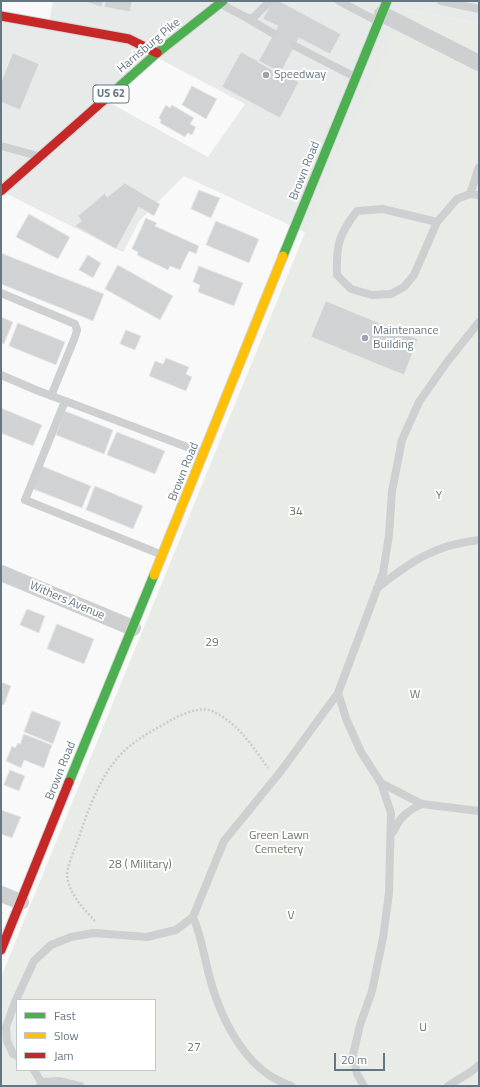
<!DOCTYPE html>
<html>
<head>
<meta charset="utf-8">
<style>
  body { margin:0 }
  #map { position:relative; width:480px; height:1087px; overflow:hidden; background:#f9f9f9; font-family:"Titillium Web",sans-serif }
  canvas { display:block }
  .frame { position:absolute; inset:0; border:2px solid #657683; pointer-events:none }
  .legend { position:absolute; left:16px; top:999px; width:140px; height:72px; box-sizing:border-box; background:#fff; border:1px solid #c1c8cd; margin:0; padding:5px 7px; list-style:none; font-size:12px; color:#657683 }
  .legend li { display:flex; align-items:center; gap:8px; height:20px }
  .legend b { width:20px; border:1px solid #c1c8cd }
  .scale { position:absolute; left:334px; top:1053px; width:51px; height:18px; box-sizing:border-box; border:2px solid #657683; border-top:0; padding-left:5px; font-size:12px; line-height:14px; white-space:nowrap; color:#657683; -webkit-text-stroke:3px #fff; paint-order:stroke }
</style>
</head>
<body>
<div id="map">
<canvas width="480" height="1087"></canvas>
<div class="frame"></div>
<ul class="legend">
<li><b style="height:5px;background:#4caf50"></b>Fast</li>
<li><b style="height:5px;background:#ffc107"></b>Slow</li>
<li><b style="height:5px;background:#c62828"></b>Jam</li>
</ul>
<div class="scale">20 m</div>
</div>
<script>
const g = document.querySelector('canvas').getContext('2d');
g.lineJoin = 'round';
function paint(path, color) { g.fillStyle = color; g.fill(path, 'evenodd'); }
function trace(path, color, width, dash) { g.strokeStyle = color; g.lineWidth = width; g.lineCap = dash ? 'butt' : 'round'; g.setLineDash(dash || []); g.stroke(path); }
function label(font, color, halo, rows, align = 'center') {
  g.font = font + ' "Titillium Web",sans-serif'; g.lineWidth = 4; g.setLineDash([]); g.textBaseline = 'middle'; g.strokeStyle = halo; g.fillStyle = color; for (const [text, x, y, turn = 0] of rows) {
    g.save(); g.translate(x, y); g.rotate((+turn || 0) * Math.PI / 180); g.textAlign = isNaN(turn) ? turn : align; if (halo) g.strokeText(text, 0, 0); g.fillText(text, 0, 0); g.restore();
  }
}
paint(new Path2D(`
  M53,1H479V23L408,10L400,21L311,235L184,176L140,220L123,252L1,191V13L49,22ZM154,56L245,104L208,157L103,99Z`), '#e8e9e9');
paint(new Path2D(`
  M408,10L479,23V1086H1V977L338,152L400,21ZM17,1000H155V1070H17Z`), '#e8ebe6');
const building = new Path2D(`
  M84,1H103L102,7Z
  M106,1H132L130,12L104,7Z
  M273,1H279L341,34L330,54L299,38L280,74L258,62L278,26L263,19Z
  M241,52L299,82L280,118L222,87Z
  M13,53L39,64L20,110L1,102V82Z
  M192,86L217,99L206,119L182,105Z
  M166,105L170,108L172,105L194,118L190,124L196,127L192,135L188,133L185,137L160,123L161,120L159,118Z
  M125,183L160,204L154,216L139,207L116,249L75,226L81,221L78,216L105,193L107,197Z
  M199,190L220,198L211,218L191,209Z
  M29,214L70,237L58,259L16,237Z
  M146,218L157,223L155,226L199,246L196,254L189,251L180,270L170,266L168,270L137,255L138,252L132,249Z
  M216,221L259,239L249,263L206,245Z
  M1,253L104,294L93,321L1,284Z
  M88,255L101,263L93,278L79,270Z
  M118,265L173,296L160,320L105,289Z
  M199,266L243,283L234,306L198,292L200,285L193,282Z
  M326,301L418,339L404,375L311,337Z
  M1,317L13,322L4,344L1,343Z
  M18,323L65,342L56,365L9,346Z
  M126,330L141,336L135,350L120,344Z
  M166,358L189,367L186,374L192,377L186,391L149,376L155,361L163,364Z
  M1,408L42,425L33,446L1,433Z
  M65,411L113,430L104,454L56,435Z
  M117,432L165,451L155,474L107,455Z
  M42,466L91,486L82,508L33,489Z
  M95,486L143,506L133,529L86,510Z
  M27,609L45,616L39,633L20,625Z
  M57,624L94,639L84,664L47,649Z
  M1,682L11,686L4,705L1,704Z
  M32,711L61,722L53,744L24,732Z
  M24,734L52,745L44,768L24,760L21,768L6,761L12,746L15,748L18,743L20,744Z
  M10,770L25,776L19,791L4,785Z
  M1,810L21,817L12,838L1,834Z`);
paint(building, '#d0d2d3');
trace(building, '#e8e8e8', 1);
const fast = new Path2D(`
  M103,101L157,53L223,1
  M283,256L387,1
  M69,782L154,575`);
const slow = new Path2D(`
  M154,575L283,256`);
const jam = new Path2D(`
  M1,16L129,39L157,53
  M1,191L103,101
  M1,950L69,782`);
trace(fast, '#d5d6d7', 11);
trace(slow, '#d5d6d7', 11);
trace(jam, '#d5d6d7', 11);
trace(new Path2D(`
  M95,921C82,907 69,894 67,875C67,867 75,848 78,840C88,810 100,775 123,752C137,738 155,730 171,720C183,714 201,705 214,712C239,724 253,747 268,768`), '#cbcccd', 2.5, [2, 2]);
trace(new Path2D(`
  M339,1L377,21
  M441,1L479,9
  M221,4L247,18H253L270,1
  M247,18L274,34
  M295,46L355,77
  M1,146L38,156
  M470,194L479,167
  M437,222L383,209L357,211C339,234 336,245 337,275L351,289L372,295L391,294L404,287L414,275L437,222L457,199L470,194L479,195
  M1,293L75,324L77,330L75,337L51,396
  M1,375L36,390L203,453
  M65,401L25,500L160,554
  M377,588C412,561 434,545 479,540
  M338,693L347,721L361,752L381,783L391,813L389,893L383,938L372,991L360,1025L353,1055L357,1074L364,1086
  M381,783L422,804L479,811
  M393,832C400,817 407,811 422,804
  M193,917C201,935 204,956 209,975C218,1011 238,1054 269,1075C276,1080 284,1083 291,1086
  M17,1056L13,1054L7,1041L6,1027L15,1002L34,961L51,945L71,937L94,933L147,937L176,930L193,917L224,841L281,771L338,693L383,573L389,535L392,491L402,440L419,402L447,362L479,322
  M34,1070L41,1082L40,1086
  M41,1082L58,1081L80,1086
  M448,1086L472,1071L479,1065`), '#cecfd0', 8);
trace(new Path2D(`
  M382,14L479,63
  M1,573L133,628
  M1,894L21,902`), '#cecfd0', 16);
trace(fast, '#4caf50', 9);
trace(slow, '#ffc107', 9);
trace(jam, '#c62828', 9);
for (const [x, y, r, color] of [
  [266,75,4,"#99a4ac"],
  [365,338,4,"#99a4ac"]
]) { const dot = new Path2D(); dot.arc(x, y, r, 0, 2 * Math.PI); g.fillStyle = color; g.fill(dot); trace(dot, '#fff', 1.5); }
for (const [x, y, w] of [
  [111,94,36]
]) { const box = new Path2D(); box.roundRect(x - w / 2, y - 9, w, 18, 3); g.fillStyle = '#fff'; g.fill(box); trace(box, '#657683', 1); }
label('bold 11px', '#657683', null, [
  ["US 62",111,94]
]);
label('12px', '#657683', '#fff', [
  ["Harrisburg Pike",149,46,-40],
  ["Brown Road",305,171,-68],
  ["Brown Road",184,472,-68],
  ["Withers Avenue",67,601,23],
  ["Brown Road",61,771,-68]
]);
label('12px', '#657683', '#fff', [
  ["Speedway",274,75],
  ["Maintenance",373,331],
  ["Building",373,345]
], 'left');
label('12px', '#687a64', '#fff', [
  ["Y",439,496],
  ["34",296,512],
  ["29",212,643],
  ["W",415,695],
  ["Green Lawn",279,836],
  ["Cemetery",279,850],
  ["28 ( Military)",140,865],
  ["V",291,916],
  ["U",423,1028],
  ["27",194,1048]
]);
</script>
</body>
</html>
